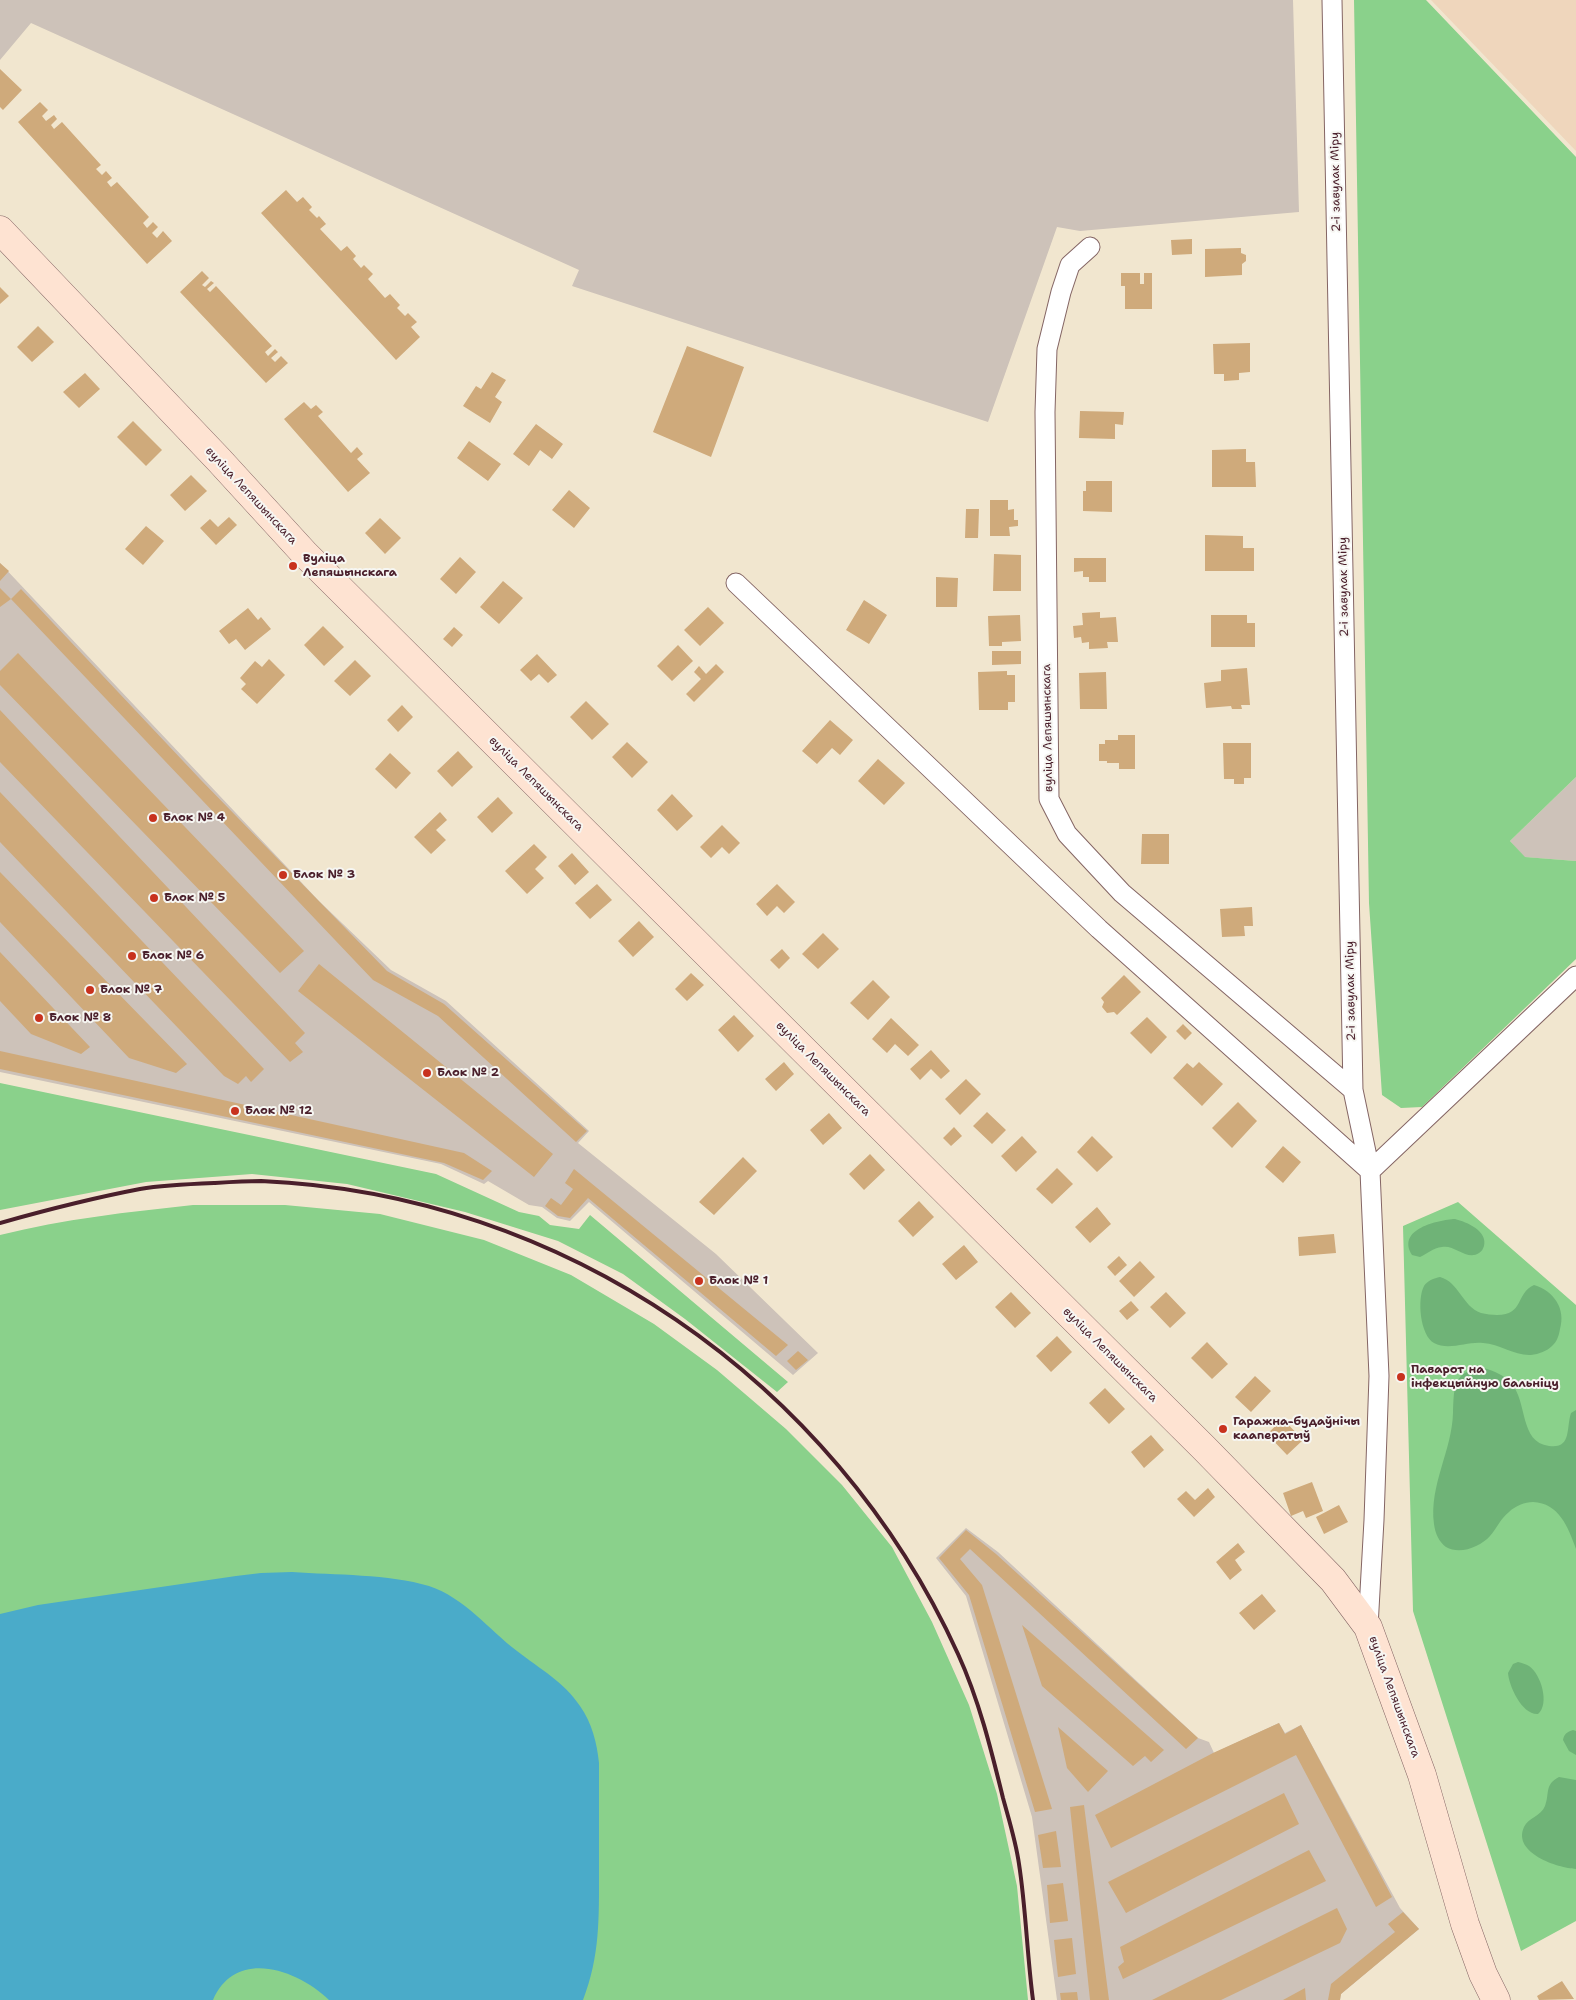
<!DOCTYPE html>
<html>
<head>
<meta charset="utf-8">
<style>
  body { margin:0 }
  canvas { display:block; background:#f1e6cf }
</style>
</head>
<body>
<canvas width="1576" height="2000"></canvas>
<script>
const g = document.querySelector('canvas').getContext('2d');
g.lineJoin = 'round';
function paint(path, color) { g.fillStyle = color; g.fill(path, 'evenodd'); }
function trace(path, color, width, dash) { g.strokeStyle = color; g.lineWidth = width; g.lineCap = dash ? 'butt' : 'round'; g.setLineDash(dash || []); g.stroke(path); }
function label(font, color, halo, rows, align = 'center') {
  g.font = font + ' "Shantell Sans",sans-serif'; g.lineWidth = 4; g.setLineDash([]); g.textBaseline = 'middle'; g.strokeStyle = halo; g.fillStyle = color; for (const [text, x, y, turn = 0] of rows) {
    g.save(); g.translate(x, y); g.rotate((+turn || 0) * Math.PI / 180); g.textAlign = isNaN(turn) ? turn : align; if (halo) g.strokeText(text, 0, 0); g.fillText(text, 0, 0); g.restore();
  }
}
paint(new Path2D(`
  M1431,0H1576V151Z`), '#efd6bc');
paint(new Path2D(`
  M0,0H1293L1299,212L1080,231L1057,227L988,422L572,286L579,270L31,23L0,60Z
  M0,563L319,901L391,970L446,1001L589,1131L578,1143L716,1254L818,1353L793,1375L589,1202L570,1221L557,1218L542,1207L529,1205L488,1181L484,1184L441,1164L0,1072Z
  M1576,777V861L1524,857L1510,841Z
  M966,1528L998,1552L1198,1738L1209,1742L1214,1753L1279,1723L1285,1733L1301,1725L1400,1908L1419,1929L1341,1994L1340,2000H1057L1032,1817L966,1596L936,1558Z`), '#cdc2b9');
paint(new Path2D(`
  M1354,0H1426L1576,157V777L1510,841L1525,857L1576,861V959L1422,1107L1401,1108L1382,1095L1369,903Z
  M0,1083L436,1174L519,1212L539,1216L550,1225L579,1229L590,1215L788,1382L777,1392L685,1319L623,1274L558,1241L465,1212L347,1184L252,1174L146,1182L0,1210Z
  M1458,1202L1576,1305V1921L1521,1951L1413,1611L1403,1226Z
  M193,1205H285L380,1214L484,1240L571,1275L654,1324L717,1370L786,1429L842,1485L892,1547L932,1622L969,1705L997,1794L1017,1886L1028,2000H0V1235C64,1219 128,1212 193,1205Z`), '#8ad18b');
paint(new Path2D(`
  M1455,1219C1467,1222 1488,1231 1484,1246C1483,1249 1482,1251 1479,1253C1467,1261 1454,1244 1442,1247C1433,1248 1427,1254 1420,1257L1412,1255C1396,1229 1438,1220 1455,1219Z
  M1440,1277C1459,1282 1462,1306 1481,1313C1486,1314 1492,1315 1497,1315C1524,1315 1515,1294 1534,1285C1554,1291 1566,1309 1560,1329C1559,1335 1557,1342 1552,1346C1547,1351 1539,1354 1531,1355C1515,1356 1500,1344 1483,1343C1468,1341 1449,1351 1434,1343C1420,1335 1417,1299 1424,1286C1427,1281 1434,1278 1440,1277Z
  M1484,1368C1494,1371 1504,1375 1511,1383C1528,1402 1519,1442 1549,1446C1572,1449 1566,1428 1571,1413L1576,1410V1549C1568,1527 1559,1503 1533,1502C1525,1502 1515,1506 1509,1512C1501,1518 1497,1528 1490,1536C1480,1547 1460,1555 1446,1547C1439,1542 1435,1533 1434,1524C1429,1485 1452,1451 1453,1413C1454,1387 1453,1370 1484,1368Z
  M1518,1662C1522,1663 1526,1664 1529,1666C1541,1674 1550,1704 1538,1714C1522,1715 1509,1686 1508,1673L1513,1664Z
  M1573,1730L1576,1731V1755L1569,1751L1563,1740C1564,1734 1567,1732 1573,1730Z
  M1559,1777L1576,1780V1869C1558,1868 1512,1853 1524,1827C1528,1818 1541,1816 1545,1806C1550,1793 1544,1785 1559,1777Z`), '#6fb377');
paint(new Path2D(`
  M292,1572C335,1575 389,1574 429,1586C465,1598 488,1629 517,1651C540,1669 564,1682 580,1706C592,1723 597,1743 599,1763C599,1799 599,1835 599,1871C599,1918 600,1956 583,2000H329C298,1970 236,1947 213,2000H0V1614L38,1605L236,1576L261,1573Z`), '#4aabc9');
paint(new Path2D(`
  M0,69L22,90L3,110L0,107Z
  M40,102L48,110L42,116L46,121L54,115L57,119L51,125L54,129L62,122L101,165L96,169L102,175L106,171L112,178L107,182L111,187L117,182L149,217L143,223L147,228L153,222L158,227L152,233L157,238L163,231L172,241L147,264L18,122Z
  M286,190L297,202L303,197L312,207L309,210L317,218L319,216L326,224L320,229L341,251L347,246L356,256L353,259L361,268L364,265L373,274L368,279L385,298L390,294L400,305L397,308L405,316L408,313L417,322L411,327L420,337L396,360L261,213Z
  M1192,239V254L1172,255L1171,240Z
  M1241,248V253L1246,255V261L1242,264V275L1205,277V249Z
  M202,271L209,278L202,285L205,287L211,281L214,283L207,289L210,292L216,286L272,346L265,352L268,356L275,349L278,352L271,358L275,362L281,356L288,363L266,383L180,292Z
  M1121,273H1140V284H1144V273H1152V309H1125V286H1121Z
  M0,287L9,296L0,304Z
  M38,326L54,342L32,362L17,347Z
  M1250,343V372L1239,373V380L1224,381V374H1214L1213,344Z
  M687,346L744,367L711,457L653,432Z
  M492,372L506,380L495,397L502,402L490,423L463,406L476,386L481,389Z
  M85,373L100,389L79,408L63,392Z
  M304,402L311,409L316,405L323,412L318,416L351,453L357,447L363,454L357,459L370,473L348,492L284,419Z
  M1080,411L1124,412L1123,425L1115,424V439L1079,438Z
  M133,421L162,450L146,466L117,437Z
  M536,424L563,444L552,459L540,450L529,466L513,454Z
  M469,441L501,464L488,481L457,458Z
  M1246,449V462H1255L1256,487H1212V450Z
  M191,475L207,491L185,511L170,495Z
  M1086,481H1112V512L1083,511V491H1086Z
  M569,490L590,508L574,528L552,510Z
  M990,500H1008V510L1014,509V520H1018V526L1009,527L1010,536H990Z
  M966,509H979L978,538H965Z
  M229,517L237,525L216,545L200,528L210,519L218,527Z
  M380,518L401,538L385,554L365,533Z
  M146,526L164,541L143,565L125,549Z
  M1205,535L1243,536V548H1254V571H1205Z
  M994,554L1021,555V591H993Z
  M460,557L476,572L456,594L440,579Z
  M1074,558H1106V582H1089V577H1083V571L1074,572Z
  M0,563L9,571L0,581Z
  M936,577L958,578L957,607H936Z
  M503,581L523,598L499,624L480,607Z
  M0,588L11,599L0,607Z
  M21,589L200,779L387,971L444,1004L587,1131L576,1142L438,1016L373,980L11,599Z
  M864,600L887,615L869,644L846,630Z
  M708,607L724,623L700,646L684,630Z
  M248,608L258,620L261,617L271,629L245,650L236,639L229,644L219,631Z
  M1100,612V618L1116,617L1118,642H1107L1108,648L1089,649V642L1082,643L1081,637L1074,638L1073,626L1083,625L1082,613Z
  M1020,615L1021,641L1002,642V646H989L988,616Z
  M1211,615H1247V623H1255V647H1211Z
  M323,626L344,647L324,666L304,645Z
  M454,627L463,635L452,647L443,639Z
  M678,645L693,661L672,681L657,666Z
  M992,651H1021V664L992,665Z
  M18,653L304,951L280,973L0,685V671Z
  M537,654L557,675L548,683L539,674L531,681L520,670Z
  M269,659L285,675L257,704L241,689L246,684L240,678L255,661L262,667Z
  M355,660L371,676L350,696L334,681Z
  M716,664L724,672L694,702L686,694L701,679L694,672L699,666L706,674Z
  M1247,668L1250,705H1241L1242,709H1232L1231,706L1206,708L1204,683L1221,681V670Z
  M1007,671V675H1015V702H1008V710H979L978,672Z
  M1106,672L1107,709H1080L1079,673Z
  M586,701L609,724L592,740L570,717Z
  M402,705L413,717L398,732L387,720Z
  M0,710L305,1033L295,1043L303,1052L290,1062L0,762Z
  M830,720L853,740L840,755L832,748L817,764L802,751Z
  M1118,735H1135V769H1119V763H1107V761H1099V744H1105V740H1118Z
  M627,742L648,762L632,778L612,757Z
  M1223,743H1251V778H1244V784H1234V779H1224Z
  M458,751L473,767L452,787L437,771Z
  M390,753L411,773L396,789L375,769Z
  M878,759L905,783L884,805L858,781Z
  M0,792L264,1069L251,1082L246,1076L238,1084L224,1076L0,842Z
  M672,794L693,816L677,831L657,810Z
  M498,797L513,813L492,833L477,817Z
  M440,812L447,820L436,830L446,840L431,854L414,837Z
  M722,825L740,843L729,854L722,847L711,858L700,847Z
  M1142,834H1169V864H1141Z
  M534,844L547,857L535,869L544,878L527,894L505,871Z
  M572,853L589,872L575,885L558,866Z
  M0,872L187,1064L176,1073L129,1058L0,922Z
  M597,884L612,900L590,919L575,903Z
  M777,884L795,902L784,913L777,906L767,916L756,904Z
  M1252,907L1253,926H1244L1245,936L1222,937L1220,909Z
  M639,921L654,937L633,957L618,941Z
  M823,933L839,949L818,969L802,954Z
  M782,949L790,958L779,969L770,960Z
  M0,952L90,1047L81,1054L31,1034L0,1001Z
  M319,964L553,1154L534,1177L298,991Z
  M691,973L704,985L687,1001L675,989Z
  M1124,975L1141,992L1117,1015L1114,1012L1107,1013L1102,1007L1104,1002L1101,998Z
  M873,980L890,997L868,1020L850,1003Z
  M734,1015L754,1036L738,1052L718,1030Z
  M1147,1017L1167,1037L1151,1054L1130,1033Z
  M891,1018L919,1045L908,1056L895,1044L887,1053L872,1039Z
  M1183,1024L1192,1033L1185,1040L1176,1031Z
  M931,1050L950,1071L941,1079L931,1069L920,1080L910,1069Z
  M0,1051L464,1153L492,1171L483,1180L444,1163L0,1069Z
  M784,1062L794,1074L776,1091L765,1079Z
  M1199,1062L1223,1084L1202,1106L1173,1078L1187,1063L1193,1068Z
  M966,1079L981,1094L960,1115L945,1099Z
  M1238,1102L1257,1121L1232,1148L1212,1128Z
  M987,1112L1006,1130L992,1144L973,1126Z
  M829,1113L842,1128L823,1145L810,1130Z
  M954,1127L962,1136L951,1146L943,1138Z
  M1022,1136L1037,1152L1016,1172L1001,1156Z
  M1092,1136L1113,1157L1097,1172L1077,1152Z
  M1283,1146L1301,1162L1283,1183L1265,1167Z
  M870,1154L885,1170L864,1190L849,1174Z
  M743,1157L757,1171L714,1215L699,1202Z
  M1057,1168L1073,1184L1052,1204L1036,1189Z
  M574,1169L788,1345L776,1356L588,1198L570,1218L558,1216L545,1206L551,1198L561,1205L573,1189L565,1183Z
  M919,1201L934,1217L913,1237L898,1221Z
  M1097,1207L1111,1224L1090,1243L1075,1227Z
  M1334,1234L1336,1253L1299,1256L1298,1237Z
  M964,1245L978,1262L956,1280L942,1264Z
  M1119,1256L1127,1265L1115,1276L1107,1267Z
  M1140,1261L1155,1277L1134,1297L1119,1281Z
  M1011,1292L1031,1313L1015,1328L995,1307Z
  M1166,1292L1186,1313L1170,1328L1150,1307Z
  M1131,1301L1139,1310L1127,1320L1119,1311Z
  M1057,1336L1072,1352L1051,1372L1036,1356Z
  M1207,1342L1228,1364L1212,1379L1191,1358Z
  M798,1351L808,1360L796,1370L787,1361Z
  M1255,1376L1271,1391L1251,1412L1235,1397Z
  M1105,1388L1125,1409L1109,1424L1089,1403Z
  M1283,1419L1303,1440L1287,1455L1267,1434Z
  M1151,1435L1164,1450L1144,1468L1131,1452Z
  M1312,1482L1323,1511L1306,1518L1303,1511L1291,1516L1283,1493Z
  M1208,1488L1215,1497L1194,1517L1177,1499L1186,1491L1195,1500Z
  M1339,1505L1348,1522L1324,1534L1316,1517Z
  M966,1530L996,1554L1198,1738L1186,1749L970,1549L960,1559L982,1585L1052,1809L1035,1812L969,1595L939,1558Z
  M1238,1543L1245,1552L1235,1560L1242,1570L1230,1580L1216,1562Z
  M1262,1594L1276,1611L1254,1630L1239,1613Z
  M1022,1625L1164,1750L1151,1762L1145,1756L1133,1766L1042,1686Z
  M1279,1723L1285,1734L1301,1725L1392,1897L1376,1907L1296,1755L1111,1848L1095,1815L1213,1753Z
  M1058,1727L1108,1771L1088,1792L1067,1768Z
  M1284,1793L1299,1824L1126,1913L1108,1882Z
  M1084,1805L1109,2000H1090L1070,1807Z
  M1056,1831L1061,1867L1043,1868L1038,1835Z
  M1309,1850L1326,1881L1123,1979L1118,1967L1124,1962L1120,1947Z
  M1063,1883L1068,1921L1050,1923L1047,1885Z
  M1337,1908L1347,1929L1340,1943L1221,2000H1152Z
  M1403,1912L1419,1929L1341,1994L1340,2000H1328L1331,1984L1395,1932L1388,1924Z
  M1072,1938L1076,1974L1058,1977L1054,1940Z
  M1562,1981L1574,1999L1539,2000L1537,1996Z
  M1305,1988L1306,2000H1283Z
  M1077,1992L1078,2000H1061L1060,1993Z`), '#cfaa7b');
const street = new Path2D(`
  M1332,0L1353,1090L1370,1171L1379,1376L1374,1520L1368,1627
  M1090,247L1070,265L1061,292L1047,349L1045,412L1049,799L1067,834L1122,893L1353,1090
  M736,583L1099,929L1370,1171
  M1370,1171L1576,976`);
const secondary = new Path2D(`
  M0,230L219,460L305,554L1204,1448L1333,1580L1368,1627L1422,1775L1465,1924L1483,1974L1496,2000`);
trace(street, '#846564', 21);
trace(secondary, '#846564', 29);
trace(street, '#fff', 19);
trace(secondary, '#fee3d2', 28);
trace(new Path2D(`
  M0,1223C46,1210 93,1198 140,1189C164,1185 190,1184 215,1183C230,1182 246,1181 261,1181C563,1194 833,1380 958,1654C979,1700 991,1749 1003,1798C1009,1820 1016,1842 1019,1864C1026,1909 1027,1955 1033,2000`), '#4a1f2b', 4);
for (const [x, y, r, color] of [
  [293,566,5,"#c8321e"],
  [153,818,5,"#c8321e"],
  [283,875,5,"#c8321e"],
  [154,898,5,"#c8321e"],
  [132,956,5,"#c8321e"],
  [90,990,5,"#c8321e"],
  [39,1018,5,"#c8321e"],
  [427,1073,5,"#c8321e"],
  [235,1111,5,"#c8321e"],
  [699,1281,5,"#c8321e"],
  [1401,1377,5,"#c8321e"],
  [1223,1429,5,"#c8321e"]
]) { const dot = new Path2D(); dot.arc(x, y, r, 0, 2 * Math.PI); g.fillStyle = color; g.fill(dot); trace(dot, '#f6f6f2', 2); }
label('12px', '#4a1f2b', '#f6f6f2', [
  ["2-і завулак Міру",1336,182,-91],
  ["вуліца Лепяшынскага",251,496,47],
  ["2-і завулак Міру",1344,587,-91],
  ["вуліца Лепяшынскага",1048,728,-91],
  ["вуліца Лепяшынскага",536,784,45],
  ["2-і завулак Міру",1351,991,-91],
  ["вуліца Лепяшынскага",823,1069,45],
  ["вуліца Лепяшынскага",1110,1355,45],
  ["вуліца Лепяшынскага",1394,1697,70]
]);
label('bold 12px', '#4a1f2b', '#f6f6f2', [
  ["Вуліца",303,559],
  ["Лепяшынскага",303,573],
  ["Блок № 4",163,818],
  ["Блок № 3",293,875],
  ["Блок № 5",164,898],
  ["Блок № 6",142,956],
  ["Блок № 7",100,990],
  ["Блок № 8",49,1018],
  ["Блок № 2",437,1073],
  ["Блок № 12",245,1111],
  ["Блок № 1",709,1281],
  ["Паварот на",1411,1370],
  ["інфекцыйную бальніцу",1411,1384],
  ["Гаражна-будаўнічы",1233,1422],
  ["кааператыў",1233,1436]
], 'left');
</script>
</body>
</html>
